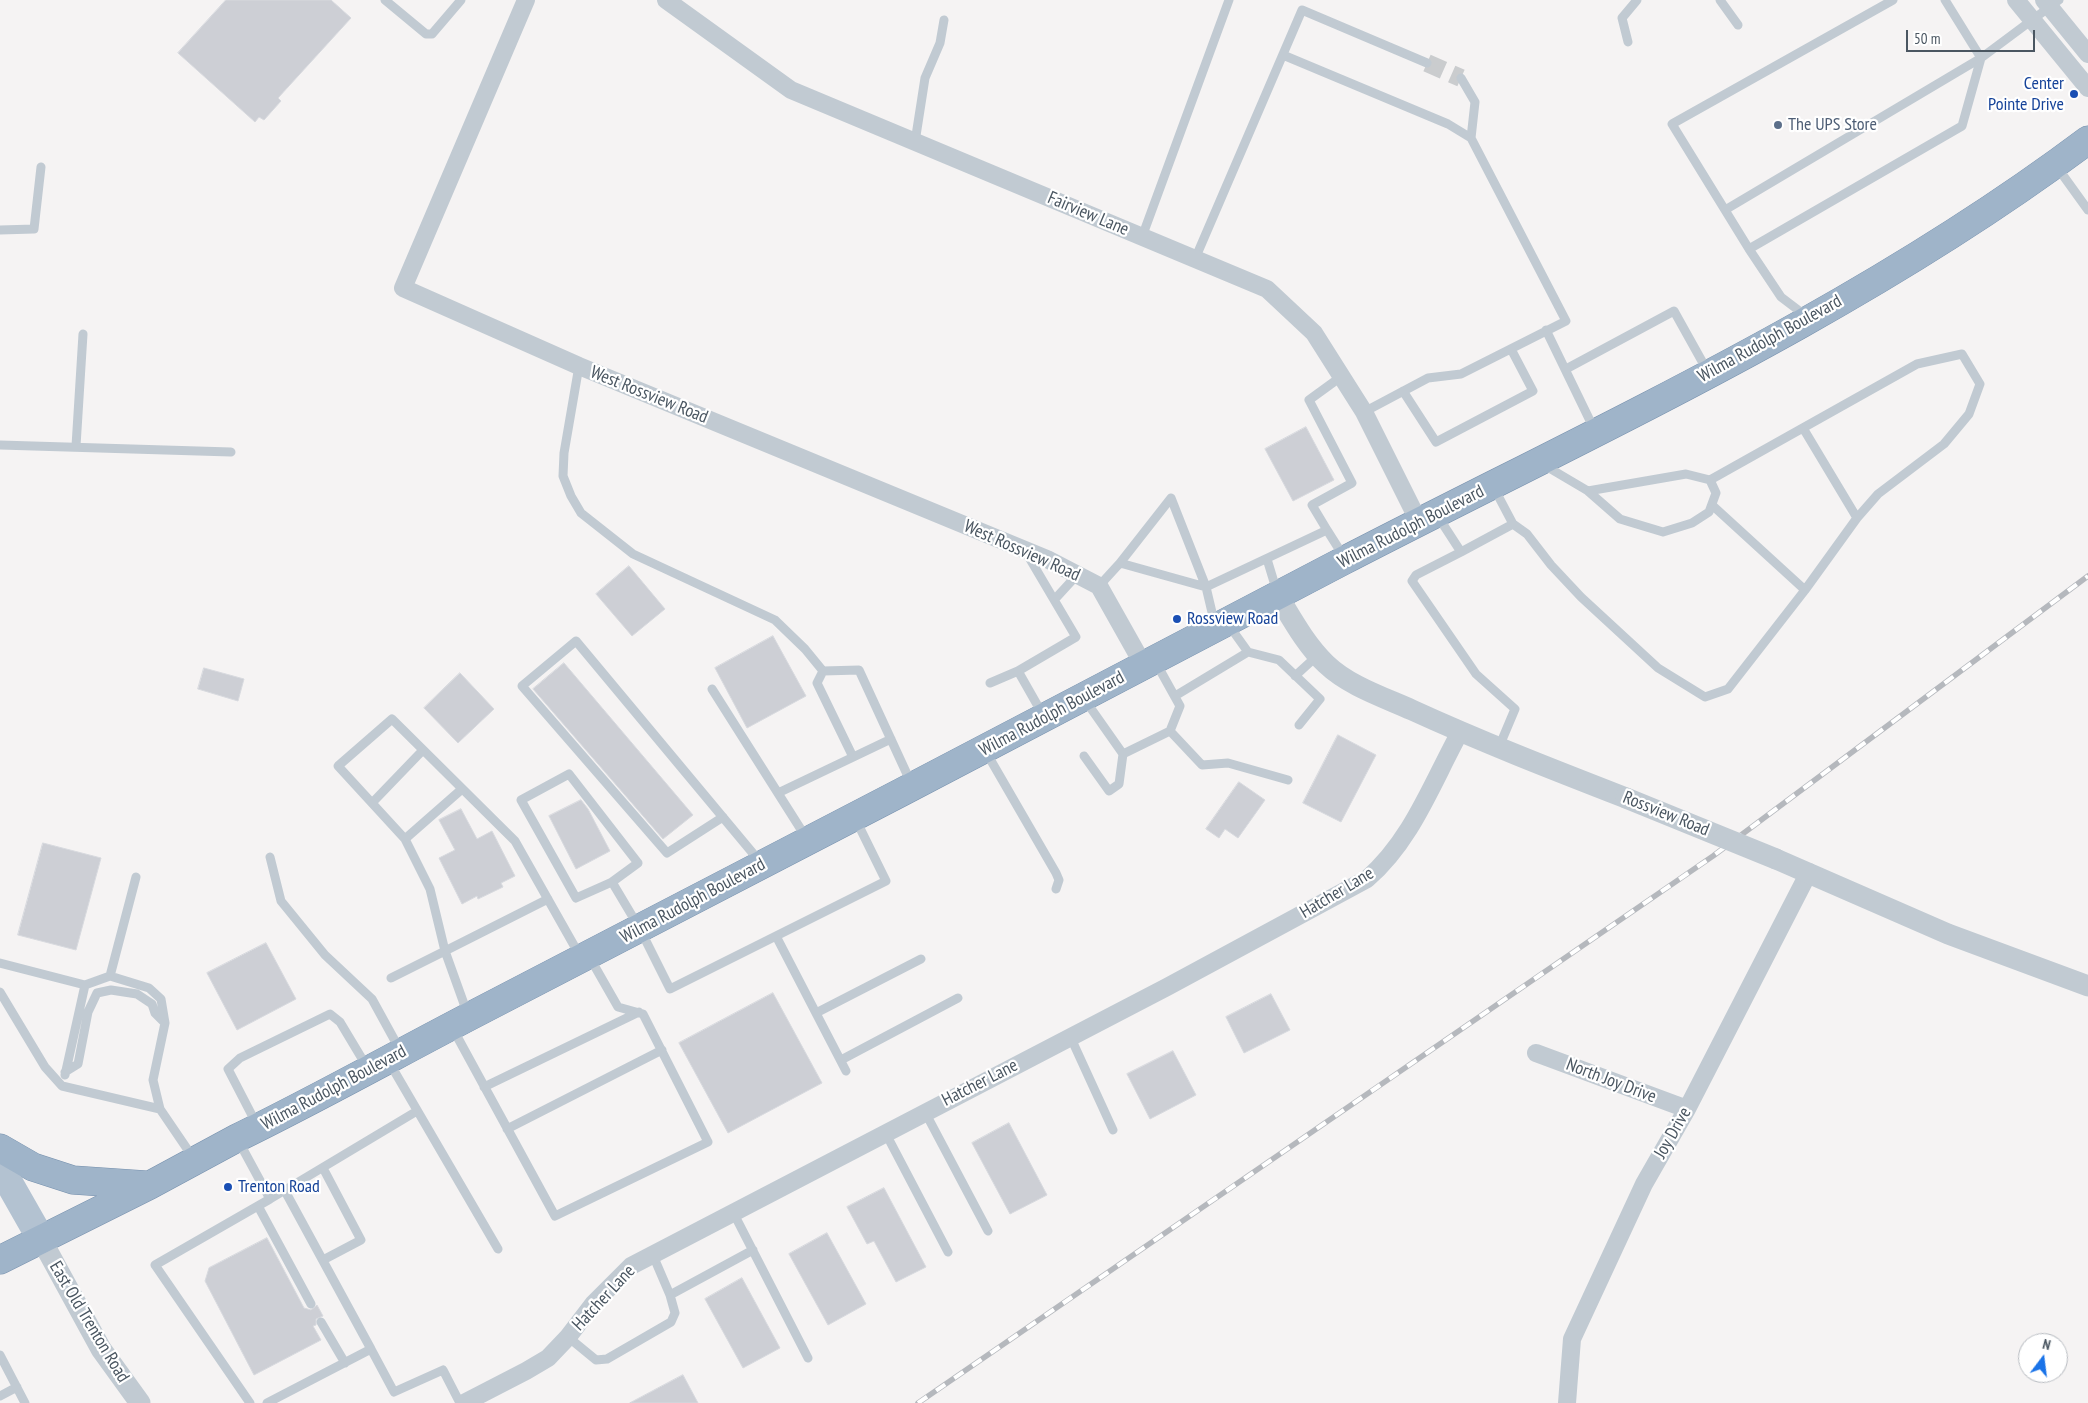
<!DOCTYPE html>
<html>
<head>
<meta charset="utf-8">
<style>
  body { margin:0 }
  #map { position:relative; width:2088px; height:1403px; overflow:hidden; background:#f5f3f3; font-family:"PT Sans Narrow",sans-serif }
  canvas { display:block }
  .north { position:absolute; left:2018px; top:1333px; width:50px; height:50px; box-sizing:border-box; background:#fff; border:1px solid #b7bbc0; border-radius:50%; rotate:15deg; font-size:14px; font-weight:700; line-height:20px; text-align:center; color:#4a5661 }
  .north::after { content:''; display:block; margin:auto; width:18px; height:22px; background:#1a73e8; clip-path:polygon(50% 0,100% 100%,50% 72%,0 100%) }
  .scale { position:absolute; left:1906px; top:30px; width:129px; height:22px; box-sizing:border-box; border:2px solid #4a5661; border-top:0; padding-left:6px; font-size:15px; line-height:18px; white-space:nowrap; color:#4a5661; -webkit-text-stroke:4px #fff; paint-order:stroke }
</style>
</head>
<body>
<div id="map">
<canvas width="2088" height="1403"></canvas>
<div class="north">N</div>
<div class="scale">50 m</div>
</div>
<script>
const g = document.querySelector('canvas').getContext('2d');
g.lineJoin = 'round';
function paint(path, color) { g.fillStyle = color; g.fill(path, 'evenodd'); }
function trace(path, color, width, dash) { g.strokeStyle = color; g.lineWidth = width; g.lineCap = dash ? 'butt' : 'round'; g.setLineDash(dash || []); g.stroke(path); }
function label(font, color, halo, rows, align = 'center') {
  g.font = font + ' "PT Sans Narrow",sans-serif'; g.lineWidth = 4.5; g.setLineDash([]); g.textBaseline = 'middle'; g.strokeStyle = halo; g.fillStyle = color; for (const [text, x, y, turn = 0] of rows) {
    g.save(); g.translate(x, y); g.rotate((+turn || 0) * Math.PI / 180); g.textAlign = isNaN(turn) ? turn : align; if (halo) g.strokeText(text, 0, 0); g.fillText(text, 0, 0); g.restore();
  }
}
const building = new Path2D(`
  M226,0H331L351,18L278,98L281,101L264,120L259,117L255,122L178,53Z
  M1306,427L1334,480L1293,501L1265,449Z
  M629,566L665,609L632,636L596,594Z
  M773,636L806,696L747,728L715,668Z
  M564,663L693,815L663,839L533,689Z
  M204,668L244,679L238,701L198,689Z
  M460,673L494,709L458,743L424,708Z
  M1338,735L1376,755L1341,822L1303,803Z
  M1239,782L1265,800L1238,838L1225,829L1219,838L1206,829Z
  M581,800L588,809L610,851L576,869L549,816Z
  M461,809L477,839L492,831L515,876L501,883L503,887L478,899L477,896L462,904L439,858L455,850L439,820Z
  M43,843L101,858L76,950L18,935Z
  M266,943L296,999L237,1030L207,973Z
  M773,993L822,1083L728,1133L679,1043Z
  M1271,994L1290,1030L1244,1053L1226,1017Z
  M1173,1051L1196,1095L1150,1119L1127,1074Z
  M1009,1123L1047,1195L1010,1214L972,1143Z
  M884,1188L926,1267L896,1282L874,1241L867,1244L847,1207Z
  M827,1233L866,1304L828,1325L789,1254Z
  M267,1238L304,1308L311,1310L317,1305L323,1316L316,1319V1325L313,1326L321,1340L254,1375L205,1281L209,1268Z
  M742,1278L780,1348L743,1368L705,1299Z
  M683,1375L698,1403H630Z`);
paint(building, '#cdcfd5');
trace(building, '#d7d9de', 1);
trace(new Path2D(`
  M1427,63L1461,78`), '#caccce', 18, [18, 9]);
const trunk = new Path2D(`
  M0,1148L33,1167L73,1180L146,1185
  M0,1260L150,1185L237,1138C319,1098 399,1053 480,1011C769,863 1055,711 1343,561C1596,430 1859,312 2088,140`);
trace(trunk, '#7690ad', 29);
trace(new Path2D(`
  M385,0L426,34H432L461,0
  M1720,0L1738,25
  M1628,42L1622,18L1637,0
  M1283,55L1448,124L1471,138L1566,321L1461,374L1428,378L1364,412
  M1461,78L1475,102L1471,138
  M915,142L925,78L940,43L944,20
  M2057,167L2088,210
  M1725,210L1981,58L2059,0
  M0,230L34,229L41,167
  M1142,237L1229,0
  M1749,249L1962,126L1981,58L1945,0
  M1195,259L1302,10L1427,63
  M1806,316L1781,297L1749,249L1672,124L1893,0
  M1546,330L1595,431
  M579,366L564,453L563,476L571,496L581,513L633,554L775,620L805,649L823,671
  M1566,369L1674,311L1708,372
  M1403,391L1436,442L1533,391L1511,349
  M1803,428L1857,518
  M0,445L231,452
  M76,446L83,334
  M1544,465L1588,491L1686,474L1710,480L1716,493L1709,512L1692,523L1663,532L1620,519L1588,491
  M1710,480L1917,364L1962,354L1980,384L1969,414L1944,444L1878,494L1857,518L1805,590L1712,505
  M1494,488L1513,524L1527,534L1551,565L1581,597L1658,668L1705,697L1728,689L1805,590
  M1437,515L1461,552L1513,524
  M1327,530L1344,557
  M1461,552L1416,575L1412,581L1476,674L1515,709L1499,747
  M1027,554L1076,637L1018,671L1043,715
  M1267,559L1277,592
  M1120,563L1206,587L1215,625
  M1099,586L1120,563L1171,498L1206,587L1327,530L1312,505L1352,483L1309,400L1342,376
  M1055,599L1077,575
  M1248,652L1279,660L1320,699L1299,725
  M823,671L859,670L912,785
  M823,671L817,683L853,757
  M1295,676L1318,655
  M990,683L1018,671
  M712,689L807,839
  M1175,696L1248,652L1228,624
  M1085,700L1123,754L1170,731L1180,706L1155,661
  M1170,731L1202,765L1228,763L1288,780
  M986,752L1056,873L1059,880L1056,889
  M1084,756L1109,791L1119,784L1123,754
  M778,793L891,739
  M372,803L423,750
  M723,817L667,853L522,686L576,641L761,863
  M405,839L462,789
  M270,857L281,901L325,955L372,999L400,1050
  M612,882L638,863L569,774L521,800L576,898L612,882L640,929L670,989L886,881L856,820
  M548,899L445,951L430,889L405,839L338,766L392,719L515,841L580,956
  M776,936L846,1071
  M0,963L85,985L110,976L149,988L161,999L165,1023L153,1080L160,1109L194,1159
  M110,976L136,877
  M391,978L445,951L468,1015
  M0,992L45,1067L62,1086L160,1109
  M816,1013L921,959
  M453,1029L555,1216L708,1142L643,1014L618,1007L590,958
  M1070,1036L1113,1130
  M841,1060L958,998
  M389,1062L498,1249
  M65,1072L78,1064L88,1012L97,993L111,990L137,994L152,1004L155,1013L165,1023
  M65,1075L85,985
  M484,1087L639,1012
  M925,1112L988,1231
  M257,1125L228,1069L240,1058L330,1014L340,1022L367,1067
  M507,1129L662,1050
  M885,1132L948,1252
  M238,1140L270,1199L155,1265L250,1403
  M323,1168L361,1240L323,1260
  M270,1199L417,1111
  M258,1206L311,1304
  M733,1212L808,1358
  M652,1253L670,1295L753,1250
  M321,1322L345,1363
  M568,1337L596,1360L607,1359L671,1322L675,1313L670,1295
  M371,1349L394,1392L443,1370L460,1403
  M0,1355L25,1403
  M0,1396L17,1387
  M267,1403L371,1349L285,1191`), '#c1cad2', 9);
trace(new Path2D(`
  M526,0L403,288L579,366L1047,559L1099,586L1144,666
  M666,0L791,90L1267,289L1314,333L1364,412L1420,524
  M2016,0L2088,88
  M2044,0L2088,54
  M1536,1053L1687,1109
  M464,1403L526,1371L548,1358L568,1337L594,1303L631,1266L1167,987L1367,879C1412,840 1432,783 1460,732
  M1567,1403L1572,1339L1644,1184L1687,1109L1809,872`), '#c1cad2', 18);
trace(new Path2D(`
  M1278,596C1292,619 1306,645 1326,664C1349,686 1383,697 1412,710C1482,742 1554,770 1626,798
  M1776,859L1948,934L2088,986
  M41,1239L101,1349L140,1403`), '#c1cad2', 21);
trace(new Path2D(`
  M0,1167L41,1239`), '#b3c2d1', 28);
trace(trunk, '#9fb4c9', 28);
const rail = new Path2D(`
  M918,1403L1713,856L2088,576`);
trace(rail, '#b5b8bd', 5.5);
trace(rail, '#fff', 4, [11]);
trace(new Path2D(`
  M1626,798L1776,859`), '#c1cad2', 21);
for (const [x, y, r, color] of [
  [2074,94,5,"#1a4fb4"],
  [1778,125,5,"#5c6f8a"],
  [1177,619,5,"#1a4fb4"],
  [228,1187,5,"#1a4fb4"]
]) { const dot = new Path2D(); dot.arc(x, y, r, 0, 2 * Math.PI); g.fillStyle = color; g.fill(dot); trace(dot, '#fff', 2); }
label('18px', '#164399', '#fff', [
  ["Center",2064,84,"right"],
  ["Pointe Drive",2064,105,"right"],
  ["Rossview Road",1187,619],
  ["Trenton Road",238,1187]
], 'left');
label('18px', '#4e5e75', '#fff', [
  ["The UPS Store",1788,125]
], 'left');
label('18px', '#4a5661', '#fff', [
  ["Fairview Lane",1088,214,23],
  ["Wilma Rudolph Boulevard",1770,339,-29],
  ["West Rossview Road",649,395,22],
  ["Wilma Rudolph Boulevard",1411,527,-27],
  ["West Rossview Road",1022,551,24],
  ["Wilma Rudolph Boulevard",1052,714,-28],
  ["Rossview Road",1666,814,22],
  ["Hatcher Lane",1337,893,-31],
  ["Wilma Rudolph Boulevard",693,901,-28],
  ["North Joy Drive",1611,1081,21],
  ["Hatcher Lane",980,1083,-27],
  ["Wilma Rudolph Boulevard",334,1088,-28],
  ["Joy Drive",1673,1133,-60],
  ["Hatcher Lane",604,1298,-47],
  ["East Old Trenton Road",89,1322,59]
]);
</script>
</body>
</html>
